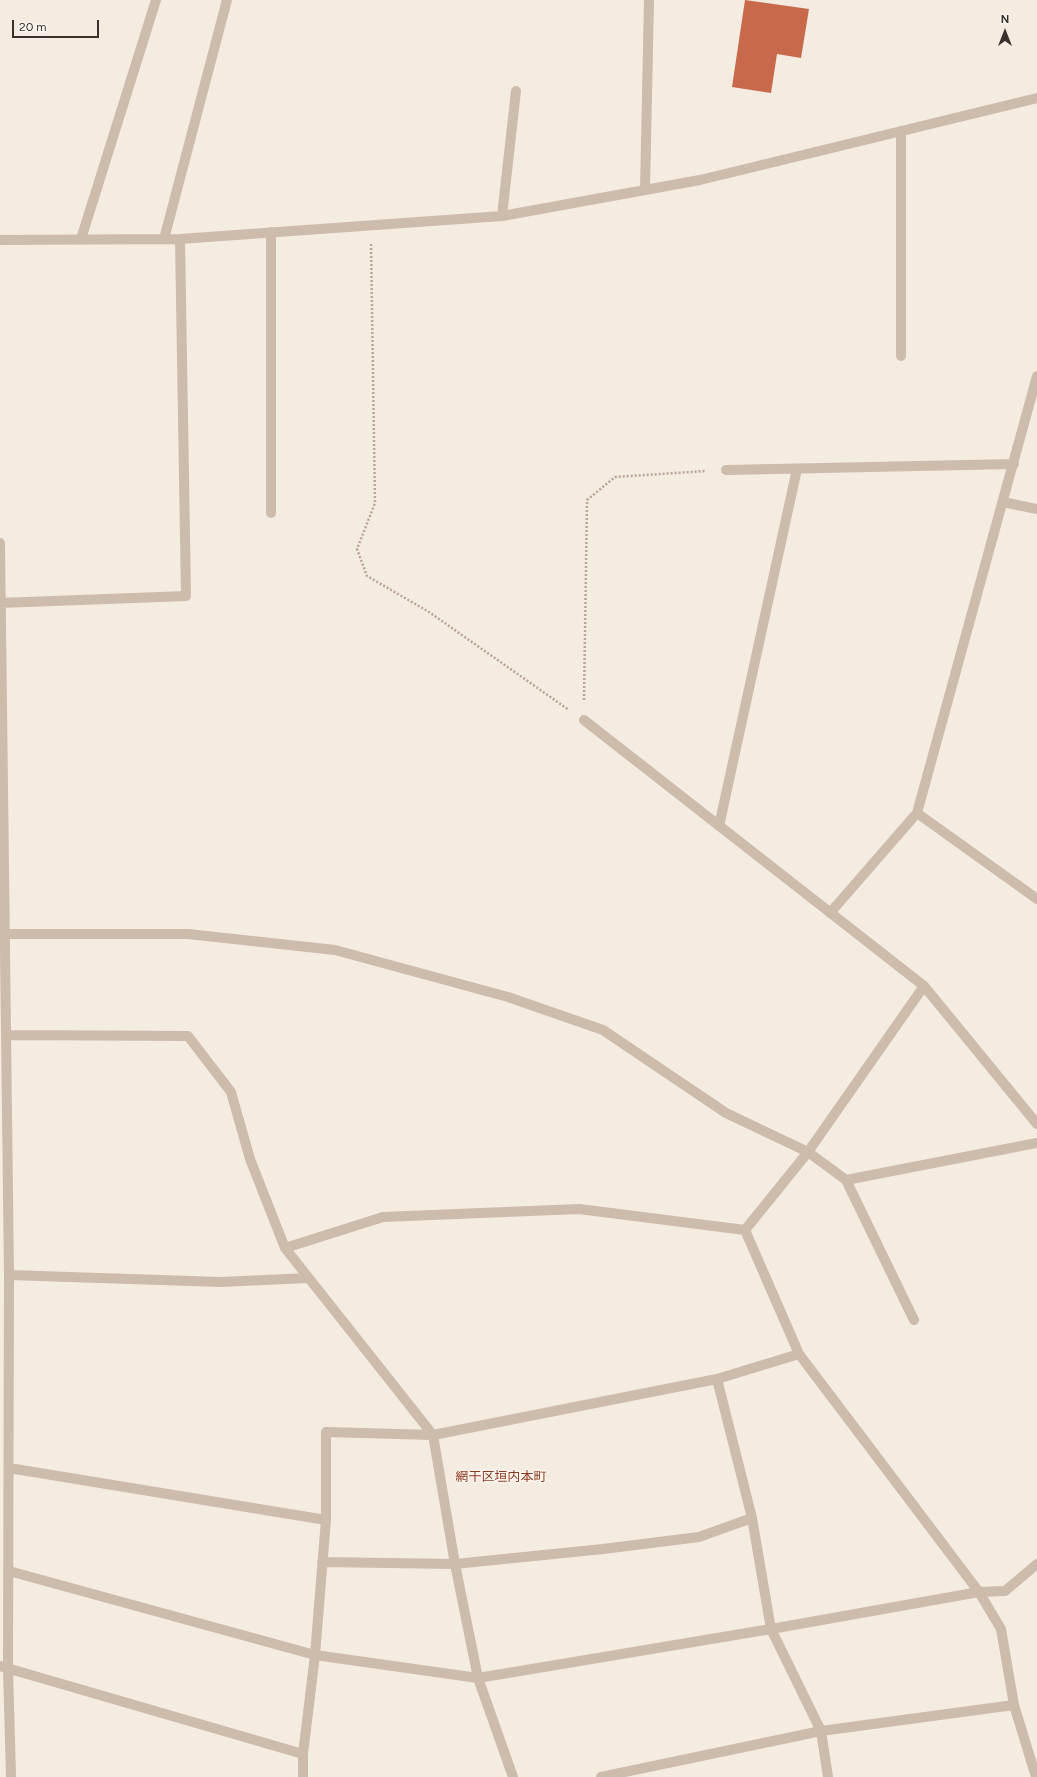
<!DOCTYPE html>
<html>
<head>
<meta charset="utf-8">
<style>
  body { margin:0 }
  #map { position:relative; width:1037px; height:1777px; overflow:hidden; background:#f4ebe1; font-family:Figtree,sans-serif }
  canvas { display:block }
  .north { position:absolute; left:985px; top:12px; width:40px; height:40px; -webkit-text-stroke:3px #fbf5ee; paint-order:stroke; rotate:0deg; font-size:11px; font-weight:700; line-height:16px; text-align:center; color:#3b302b }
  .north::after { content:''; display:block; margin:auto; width:14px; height:18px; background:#3b302b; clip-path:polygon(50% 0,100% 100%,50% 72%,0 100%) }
  .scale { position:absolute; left:12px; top:20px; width:87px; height:18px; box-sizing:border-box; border:2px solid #3b302b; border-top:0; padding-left:5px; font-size:12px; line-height:14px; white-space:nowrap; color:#3b302b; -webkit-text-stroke:3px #fbf5ee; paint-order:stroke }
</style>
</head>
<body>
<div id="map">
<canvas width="1037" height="1777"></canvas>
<div class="north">N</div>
<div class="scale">20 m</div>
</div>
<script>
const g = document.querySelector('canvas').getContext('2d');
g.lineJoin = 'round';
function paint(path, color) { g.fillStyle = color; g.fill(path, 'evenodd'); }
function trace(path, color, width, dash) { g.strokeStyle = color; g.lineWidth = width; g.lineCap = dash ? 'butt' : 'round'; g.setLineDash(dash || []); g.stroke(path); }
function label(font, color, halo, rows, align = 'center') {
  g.font = font + ' Figtree,"Noto Sans JP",sans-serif'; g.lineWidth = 3; g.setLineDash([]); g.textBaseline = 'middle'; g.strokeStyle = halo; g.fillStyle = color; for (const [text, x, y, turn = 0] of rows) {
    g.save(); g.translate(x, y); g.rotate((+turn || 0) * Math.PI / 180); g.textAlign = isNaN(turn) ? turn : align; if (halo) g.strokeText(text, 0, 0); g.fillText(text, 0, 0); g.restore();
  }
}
paint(new Path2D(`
  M745,0L809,9L801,58L777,54L771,93L732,87Z`), '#c8694b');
trace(new Path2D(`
  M371,244L375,503L357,549L367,576L429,612L569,710
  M584,700L587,500L615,477L706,471`), '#b9a596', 2.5, [2, 2]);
trace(new Path2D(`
  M901,131V356
  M645,190L649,0
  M502,216L516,91
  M271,232V513
  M81,239L156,0
  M164,239L227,0
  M0,240L180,239L502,216L700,180L1037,98
  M726,470L1014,464
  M1003,502L1037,509
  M0,543L9,1275L8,1668L11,1777
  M0,603L186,596L180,239
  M584,720L924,986L1037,1124
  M917,813L1037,899
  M719,826L797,469
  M830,913L917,813L1037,376
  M5,934H188L335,950L508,997L603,1030L726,1113L808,1152L846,1180L914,1320
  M6,1035L188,1036L231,1092L250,1159L285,1248L433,1435L455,1564L478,1678L513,1777
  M846,1180L1037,1143
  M745,1230L808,1152L924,986
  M285,1248L383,1217L579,1209L745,1230
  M9,1275L221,1282L308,1278
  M799,1354L979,1592L1001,1629L1014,1705L1036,1777
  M717,1379L752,1518L771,1629L821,1731L828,1777
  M9,1468L326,1520
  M322,1562L455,1564L603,1549L699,1537L752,1518
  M9,1571L315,1655L478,1678L771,1629L979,1592L1005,1591L1037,1564
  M0,1666L303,1754
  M303,1777V1754L315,1655L326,1520V1432L433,1435L717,1379L799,1354L745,1230
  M601,1777L821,1731L1014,1705`), '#cdbbac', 10);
label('13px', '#8c3b22', '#fbf5ee', [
  ["網干区垣内本町",501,1477]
]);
</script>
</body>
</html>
